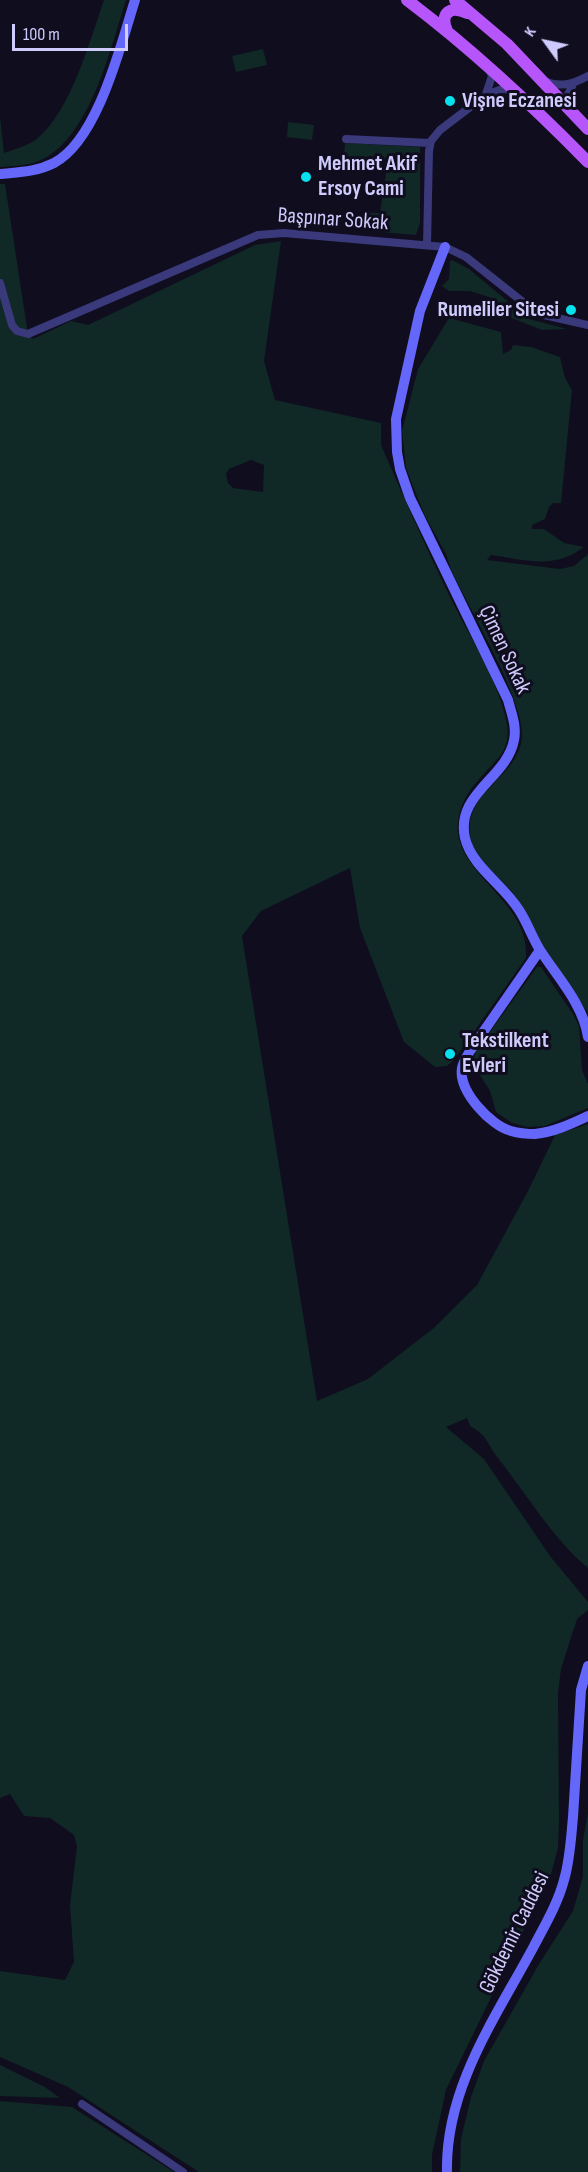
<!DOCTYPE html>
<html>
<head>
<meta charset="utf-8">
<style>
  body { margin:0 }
  #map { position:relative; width:588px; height:2172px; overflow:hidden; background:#0f0d1e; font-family:"Sofia Sans Condensed",sans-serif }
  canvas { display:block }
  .north { position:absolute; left:516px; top:12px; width:60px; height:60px; -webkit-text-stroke:4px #0f0d1e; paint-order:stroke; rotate:303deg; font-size:16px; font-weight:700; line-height:24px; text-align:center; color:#cfcbfd }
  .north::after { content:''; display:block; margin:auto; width:21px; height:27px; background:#cfcbfd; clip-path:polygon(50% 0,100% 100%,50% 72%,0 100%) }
  .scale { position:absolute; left:12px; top:24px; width:116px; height:27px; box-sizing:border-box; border:3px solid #cfcbfd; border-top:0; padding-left:8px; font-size:18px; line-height:21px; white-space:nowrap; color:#cfcbfd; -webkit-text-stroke:4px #0f0d1e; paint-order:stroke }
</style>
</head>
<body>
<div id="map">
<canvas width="588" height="2172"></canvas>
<div class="north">K</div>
<div class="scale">100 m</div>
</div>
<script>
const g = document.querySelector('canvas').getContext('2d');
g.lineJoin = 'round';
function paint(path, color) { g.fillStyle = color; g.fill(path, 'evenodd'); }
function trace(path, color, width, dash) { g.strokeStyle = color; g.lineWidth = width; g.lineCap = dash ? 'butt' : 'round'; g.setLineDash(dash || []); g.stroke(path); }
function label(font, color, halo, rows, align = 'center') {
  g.font = font + ' "Sofia Sans Condensed",sans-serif'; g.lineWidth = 6; g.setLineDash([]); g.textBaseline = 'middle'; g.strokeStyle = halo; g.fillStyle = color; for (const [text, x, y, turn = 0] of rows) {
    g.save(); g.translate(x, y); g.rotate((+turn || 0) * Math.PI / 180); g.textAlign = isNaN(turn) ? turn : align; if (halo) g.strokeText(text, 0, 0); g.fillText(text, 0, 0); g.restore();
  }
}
paint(new Path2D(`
  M104,0H126C111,47 90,138 41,160C29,166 13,166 0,167V116L4,153C16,149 29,145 38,138C71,110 90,40 104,0Z
  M263,49L267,65L236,72L232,56Z
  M288,122L314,125L312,140L287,137Z
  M345,143L420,147V223L416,235L368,231L370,213H380L388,159L344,156Z
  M0,184H5L28,334L33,339L71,321L88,325L255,245L281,241L264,361L275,400L381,423V445C403,495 425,546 449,595C468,635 499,680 507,724C509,736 507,745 501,755C489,769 472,784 464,801C432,869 532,893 526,958L454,1060L447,1066L435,1067L404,1042L360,928L350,868L261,911L242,936L317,1401L368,1379L435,1327L477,1285L528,1191L555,1135L588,1124V1568C553,1539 526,1493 497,1457C487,1443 487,1435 470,1426L467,1418L446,1427L484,1459L550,1556L588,1602V1610L577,1619L561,1669L558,1693L559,1819L558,1848L551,1874L446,2090L432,2155V2172H199L68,2087L0,2057V1971L65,1980L74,1962L70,1905L77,1846L74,1835L50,1818L24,1816L10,1794L0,1798ZM251,460L264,465L263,492L233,488L228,483L226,474L229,469Z
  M452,260L469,269L529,319L567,329L542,330L504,315L496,301L489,297L470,291H449L442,286L449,279L450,261Z
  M449,318L501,332L503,354L511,350L513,345L531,347L560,357L565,378L572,390L561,503H553L549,507L545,519L532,525V529H544L564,543L584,547C554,570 526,560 491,555L487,560L560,569L574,566L588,554V1013C579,999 570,985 560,971C553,962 545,952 539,941C531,926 527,911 516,897C503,878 477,863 471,840C460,792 519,778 522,737C525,701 468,606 451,570L446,554L425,516L412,484L406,468L402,431L418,369Z
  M537,967H541L573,1014L579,1026L582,1070L588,1084V1108L545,1126L528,1127L512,1123L496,1112L490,1091L478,1072L472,1067L476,1051Z
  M588,1813V2172H460L461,2139L471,2097L484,2061L539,1964L573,1911L583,1876V1840Z
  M0,2065L45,2087L60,2098L0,2096Z
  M0,2101L72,2107L174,2172H0Z`), '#102826');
trace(new Path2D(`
  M544,81C560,88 573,84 588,76
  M486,94L492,76L489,69
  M568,106L566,99L573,84
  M346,139L430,143
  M427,245L429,151L431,141L440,130L486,95L502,89L513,90
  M0,283L12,325L17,331L28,334L258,235L284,233L445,247L466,257L533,310L544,315L588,325
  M82,2104L183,2172`), '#39397c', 8);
trace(new Path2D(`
  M0,174C20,172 36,172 54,163C98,140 121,44 135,0
  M445,247L420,311L396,419L397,452L400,469L410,498L508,700C511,712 517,726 514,740C507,778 455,794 465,838C472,867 504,885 519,910C527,922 532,937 540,950C558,978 583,1004 588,1037
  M540,950L470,1051C467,1056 463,1062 462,1068C458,1091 491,1126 511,1131C518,1133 528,1134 535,1134C554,1132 571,1124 588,1116
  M447,2172C445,2088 496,2017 534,1946C545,1925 558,1903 564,1880C570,1860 571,1838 573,1817C576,1775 578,1732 581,1690L588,1666`), '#6567fa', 10);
trace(new Path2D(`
  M407,0C472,49 531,104 588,162
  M455,0L507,44L588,129
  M447,31C439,13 451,5 467,13`), '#b655fa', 12);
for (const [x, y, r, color] of [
  [450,101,6,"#07e0ed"],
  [306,177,6,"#07e0ed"],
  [571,310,6,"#07e0ed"],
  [450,1054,6,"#07e0ed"]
]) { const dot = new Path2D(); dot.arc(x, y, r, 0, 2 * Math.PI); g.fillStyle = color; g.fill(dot); trace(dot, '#0f0d1e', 2); }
label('bold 22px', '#cfcbfd', '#0f0d1e', [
  ["Vişne Eczanesi",462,101],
  ["Mehmet Akif",318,164],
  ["Ersoy Cami",318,189],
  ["Rumeliler Sitesi",559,310,"right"],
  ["Tekstilkent",462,1041],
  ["Evleri",462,1066]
], 'left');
label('22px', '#cfcbfd', '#0f0d1e', [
  ["Başpınar Sokak",333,220,4],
  ["Çimen Sokak",504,650,65],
  ["Gökdemir Caddesi",515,1933,-64]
]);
</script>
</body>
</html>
